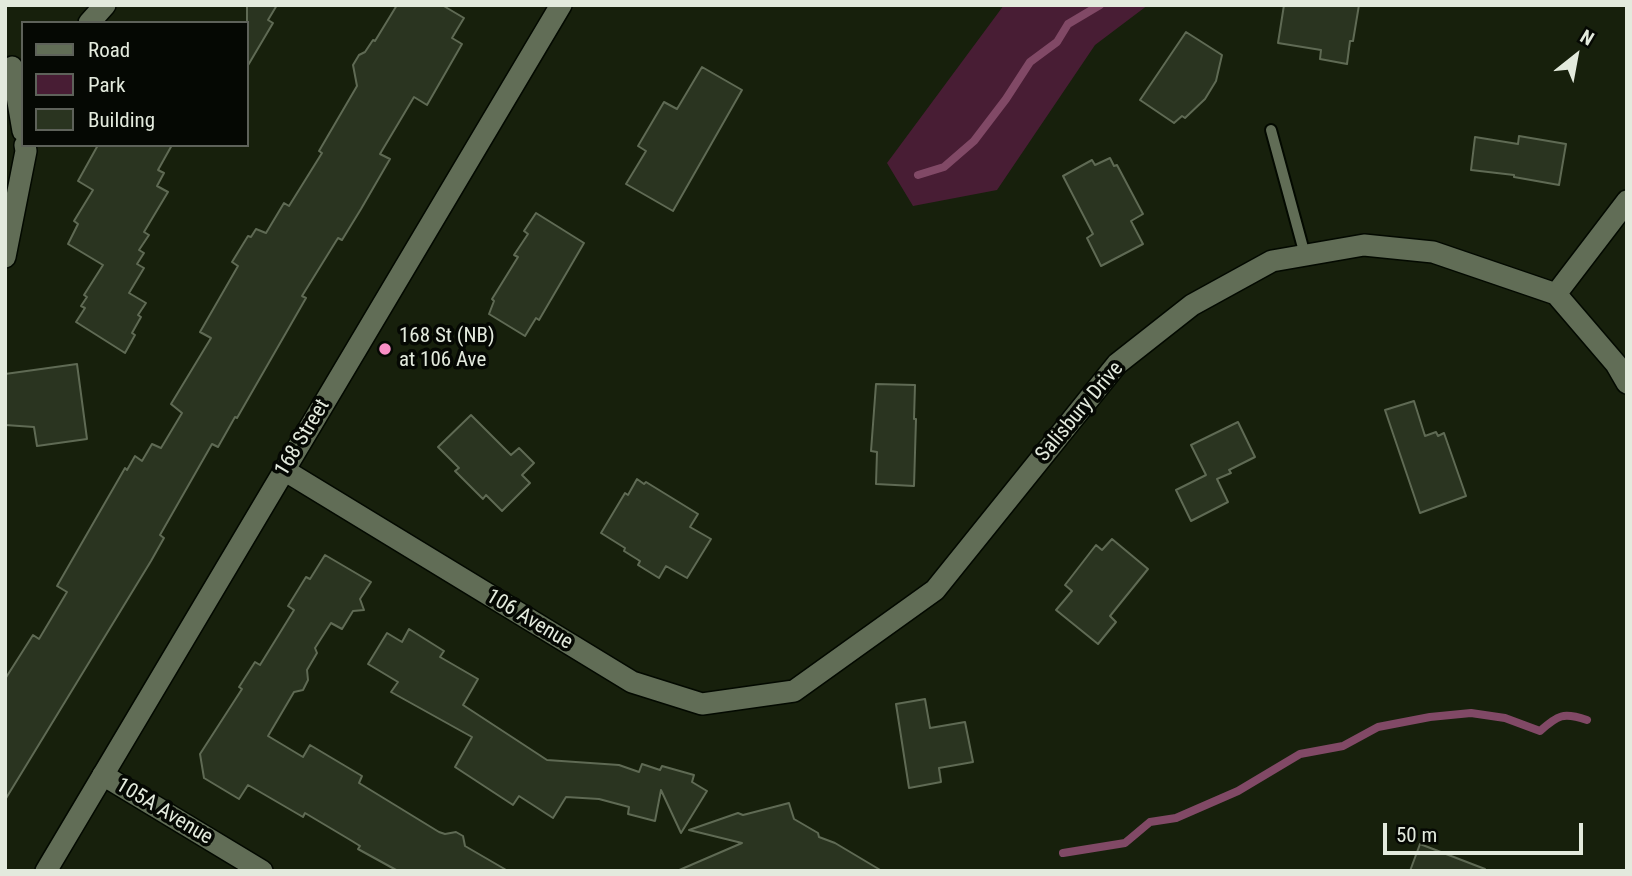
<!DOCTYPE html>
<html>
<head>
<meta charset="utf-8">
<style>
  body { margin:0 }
  #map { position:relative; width:1632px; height:876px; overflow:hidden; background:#17200c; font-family:"Roboto Condensed",sans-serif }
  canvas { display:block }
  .frame { position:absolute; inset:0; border:7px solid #e3eadd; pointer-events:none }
  .legend { position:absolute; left:21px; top:21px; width:228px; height:126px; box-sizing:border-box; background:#050803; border:2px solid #5e625a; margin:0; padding:9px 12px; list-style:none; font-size:21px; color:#e3eadd }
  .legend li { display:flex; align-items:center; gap:14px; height:35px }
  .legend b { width:35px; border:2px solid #5e625a }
  .north { position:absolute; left:1541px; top:21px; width:70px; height:70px; -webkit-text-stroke:5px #050803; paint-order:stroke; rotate:31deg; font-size:19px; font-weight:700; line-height:28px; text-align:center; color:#e3eadd }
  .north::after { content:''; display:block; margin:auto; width:24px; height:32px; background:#e3eadd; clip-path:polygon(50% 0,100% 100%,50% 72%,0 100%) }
  .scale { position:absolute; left:1383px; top:823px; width:200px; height:32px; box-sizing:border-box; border:4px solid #e3eadd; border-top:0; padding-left:9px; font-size:21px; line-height:24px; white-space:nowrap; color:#e3eadd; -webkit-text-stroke:5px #050803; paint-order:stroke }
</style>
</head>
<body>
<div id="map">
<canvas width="1632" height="876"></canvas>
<div class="frame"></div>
<ul class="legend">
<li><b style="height:9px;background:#616d56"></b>Road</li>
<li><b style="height:19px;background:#481d34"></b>Park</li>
<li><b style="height:19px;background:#2a3420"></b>Building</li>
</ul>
<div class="north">N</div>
<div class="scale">50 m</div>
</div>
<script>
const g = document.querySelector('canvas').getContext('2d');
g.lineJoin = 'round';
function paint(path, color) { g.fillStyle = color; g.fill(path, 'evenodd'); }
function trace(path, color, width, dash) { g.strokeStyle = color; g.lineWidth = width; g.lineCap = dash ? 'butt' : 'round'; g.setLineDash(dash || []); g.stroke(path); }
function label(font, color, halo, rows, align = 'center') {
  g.font = font + ' "Roboto Condensed",sans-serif'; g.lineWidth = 7; g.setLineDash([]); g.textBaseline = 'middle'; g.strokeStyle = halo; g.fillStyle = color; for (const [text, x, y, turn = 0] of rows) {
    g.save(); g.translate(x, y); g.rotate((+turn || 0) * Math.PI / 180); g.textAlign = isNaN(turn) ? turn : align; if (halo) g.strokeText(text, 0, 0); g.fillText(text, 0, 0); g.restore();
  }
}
paint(new Path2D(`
  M1004,5H1148L1095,45L997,190L913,206L887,163Z`), '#481d34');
trace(new Path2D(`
  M918,175L944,167L974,141L1006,99L1030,62L1057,42L1068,24L1100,5
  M1063,853L1125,843L1150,822L1176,818L1238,791L1300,754L1343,746L1378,727L1430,717L1471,713L1505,718L1540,731C1558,715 1563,712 1587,720`), '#814966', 8);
const building = new Path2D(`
  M247,5H277L268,20L273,23L247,67Z
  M397,5H442L464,18L452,38L462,44L427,105L414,97L380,154L390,159L361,209L342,240L338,238L302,296L306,298L237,418L235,417L218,447L212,444L160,535L164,538L151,561L5,800V679L33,635L39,639L67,592L57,586L125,468L127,470L135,456L142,461L152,444L161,448L182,413L171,404L211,338L200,332L238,266L232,262L248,236L251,237L256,229L266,233L284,203L289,206L322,153L319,151L357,86L353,65L359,55L365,52L373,40L375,41Z
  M1284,5H1359L1353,41H1350L1347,64L1320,59L1321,50L1278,43Z
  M1186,32L1222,55L1216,81L1205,99L1185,118L1182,116L1174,123L1140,100Z
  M702,67L742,90L673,211L626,184L646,151L638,146L664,102L677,109Z
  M1519,136L1566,144L1559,185L1514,177V175L1471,170L1475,137L1518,144Z
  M98,145H172L158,170L164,173L157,186L168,192L144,232L149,235L139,250L144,253L137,264L144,268L129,293L146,303L138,315L141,317L132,333L135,335L125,353L76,322L85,308L81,306L87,297L84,295L103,265L68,244L78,224L74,221L93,190L78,181Z
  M1110,158L1114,166L1117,165L1143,214L1131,221L1143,244L1101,266L1087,238L1093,234L1063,176L1092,160L1095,165Z
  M536,213L584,243L539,320L536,318L525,336L489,314L494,301L492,299L518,257L514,255L528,234L524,231Z
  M77,364L87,439L37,446L34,427L5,425V374Z
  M876,384L915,385L914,419H916L914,486L876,484L877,452L871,451Z
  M1414,401L1425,436L1436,432L1438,436L1444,433L1466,496L1420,513L1385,410Z
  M471,415L511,455L519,448L534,463L522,475L530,483L502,511L486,495L483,499L455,471L459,468L438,447Z
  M1238,422L1255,457L1229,470L1231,473L1217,479L1228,502L1191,521L1176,490L1206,475L1191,445Z
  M637,479L644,484L646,482L698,514L690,527L711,539L687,578L666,566L659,578L638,565L640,561L624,551L625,548L601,533L625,493L628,495Z
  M1112,539L1148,569L1110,616L1116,622L1098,644L1056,610L1072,591L1065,585L1096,545L1102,550Z
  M325,555L371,582L360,599L364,610L353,611L342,629L331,623L315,648L317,653L307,670L308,680L303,690L294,692L268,736L303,757L310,745L362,776L359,783L439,832L445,834L456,832L463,836L465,846L508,871H398L358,849L360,846L352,841L305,813L303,817L248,785L239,799L204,778L200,754L242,689L239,687L255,662L260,665L294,610L288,606L306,577L310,579Z
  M409,629L444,651L440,657L478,679L463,705L547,760L619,765L639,772L642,764L660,770L662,766L694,775L692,782L707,791L681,833L661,790L655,821L628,814L629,807L599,799L566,797L553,818L519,796L513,805L455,767L472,737L391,692L398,682L368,664L387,633L402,642Z
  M925,699L930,728L965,722L973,762L939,768L941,782L909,788L896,704Z
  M789,803L794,819L818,833L819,837L835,843L882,871H677L742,843L689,830L738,813L743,815Z
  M1420,844L1485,869L1484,871H1410Z`);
paint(building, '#2a3420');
trace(building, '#5f6a54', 2);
const lane = new Path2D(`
  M1271,130L1305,255`);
const street = new Path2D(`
  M89,23L105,5
  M12,67L23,131
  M5,257L26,151L25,145
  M1556,294L1627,201
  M284,470L632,682L702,704L794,691L935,590L1117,364L1192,305L1272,261L1364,245L1433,252L1556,294L1616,364L1627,383
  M103,775L262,871`);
const secondary = new Path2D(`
  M46,871L561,5`);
trace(lane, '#030900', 14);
trace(street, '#030900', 24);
trace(secondary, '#030900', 24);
trace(lane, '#616d56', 10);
trace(street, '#616d56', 21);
trace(secondary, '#616d56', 21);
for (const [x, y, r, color] of [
  [385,349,7,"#fa8fc6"]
]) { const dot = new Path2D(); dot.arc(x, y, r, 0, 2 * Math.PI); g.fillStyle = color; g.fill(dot); trace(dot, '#050803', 2.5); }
label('21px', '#e3eadd', '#050803', [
  ["168 St (NB)",399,337],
  ["at 106 Ave",399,361]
], 'left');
label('21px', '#e3eadd', '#050803', [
  ["Salisbury Drive",1080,412,-50],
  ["168 Street",303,438,-59],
  ["106 Avenue",529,620,31],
  ["105A Avenue",164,812,31]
]);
</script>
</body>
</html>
